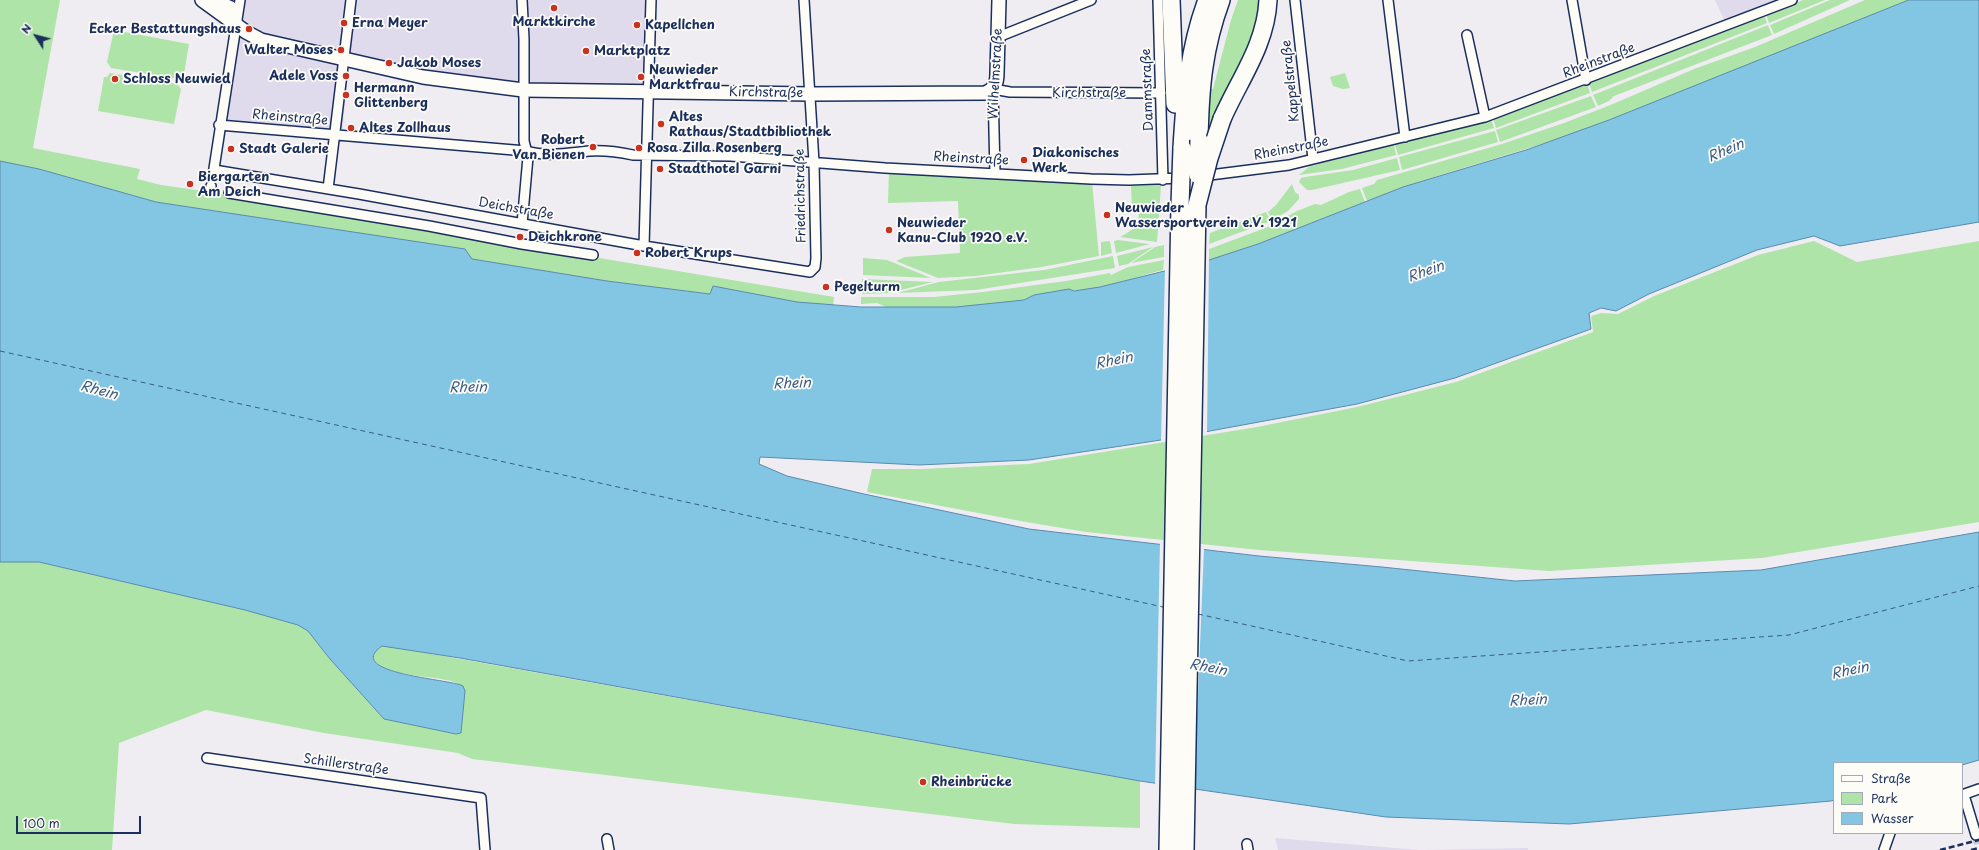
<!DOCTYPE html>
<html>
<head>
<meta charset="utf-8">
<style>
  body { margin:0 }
  #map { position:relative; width:1979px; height:850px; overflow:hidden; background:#f0edf2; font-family:"Playpen Sans",sans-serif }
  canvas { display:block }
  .legend { position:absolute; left:1833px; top:762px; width:130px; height:72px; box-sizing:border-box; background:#fdfcf7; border:1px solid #a3aaba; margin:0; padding:5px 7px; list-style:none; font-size:12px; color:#1b2f5e }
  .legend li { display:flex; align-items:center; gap:8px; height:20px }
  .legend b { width:20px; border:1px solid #a3aaba }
  .north { position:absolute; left:16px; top:16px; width:40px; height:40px; -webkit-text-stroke:3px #fdfcf7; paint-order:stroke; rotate:306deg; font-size:11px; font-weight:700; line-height:16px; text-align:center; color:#1b2f5e }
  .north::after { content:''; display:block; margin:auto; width:14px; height:18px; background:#1b2f5e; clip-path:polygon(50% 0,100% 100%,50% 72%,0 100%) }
  .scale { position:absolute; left:16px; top:816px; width:125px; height:18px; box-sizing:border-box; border:2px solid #1b2f5e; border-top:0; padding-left:5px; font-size:12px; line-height:14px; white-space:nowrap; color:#1b2f5e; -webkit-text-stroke:3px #fdfcf7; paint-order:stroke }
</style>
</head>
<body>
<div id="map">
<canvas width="1979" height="850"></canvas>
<ul class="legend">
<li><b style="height:5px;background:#fdfcf7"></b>Straße</li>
<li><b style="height:11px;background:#aee4a7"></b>Park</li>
<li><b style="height:11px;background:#83c6e4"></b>Wasser</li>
</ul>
<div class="north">N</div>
<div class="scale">100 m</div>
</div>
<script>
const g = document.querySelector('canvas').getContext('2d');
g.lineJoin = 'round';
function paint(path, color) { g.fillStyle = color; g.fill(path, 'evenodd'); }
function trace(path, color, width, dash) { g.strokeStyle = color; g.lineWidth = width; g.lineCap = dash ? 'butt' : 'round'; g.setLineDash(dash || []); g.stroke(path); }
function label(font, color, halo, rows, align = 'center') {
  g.font = font + ' "Playpen Sans",sans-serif'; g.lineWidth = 3.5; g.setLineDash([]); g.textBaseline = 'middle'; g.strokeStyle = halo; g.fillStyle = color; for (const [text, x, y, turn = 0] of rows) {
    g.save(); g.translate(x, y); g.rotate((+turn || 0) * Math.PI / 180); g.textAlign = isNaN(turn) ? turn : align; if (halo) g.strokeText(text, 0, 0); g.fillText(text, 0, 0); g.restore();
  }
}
paint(new Path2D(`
  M219,0H647L645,86L521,89L349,61L342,136L223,126L245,6Z
  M1715,0H1783L1725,22Z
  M1275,838L1419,850L1528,848V850H1278Z`), '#e0daed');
paint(new Path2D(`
  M0,0H60L33,148L140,169L137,179L161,185L253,198L467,236L834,297L833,306L797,302L713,286L711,294L607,281L471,259L464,249L156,202L39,169L0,161Z
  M1238,0H1261L1255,36L1204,148L1207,88L1213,89L1231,20Z
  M1803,0H1825L1769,23L1766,14Z
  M1830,0H1850L1774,34L1770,25Z
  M1865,0H1909C1798,45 1687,92 1574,133C1506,157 1434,174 1367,201L1362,188L1374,184L1377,180L1502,144L1564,123L1613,104L1694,69L1755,47Z
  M1764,15L1767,23L1592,92L1589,83Z
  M1768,25L1772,35L1614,96L1609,101L1598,106L1593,95Z
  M114,30L189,44L184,74L180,76L178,79L111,68L107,62Z
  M110,73L177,84L181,89L174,124L98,111L104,77H107Z
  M1345,73L1350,88L1343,89L1333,86L1330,77Z
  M1587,84L1590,93L1496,128L1493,118Z
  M1591,96L1596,107L1500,142L1496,130Z
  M1491,119L1494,128L1398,155L1395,145Z
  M1495,131L1498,142L1402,170L1399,157Z
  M1394,145L1396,155L1342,169L1299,175L1310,166Z
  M1397,158L1400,170L1312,190H1307L1299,182L1301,178L1305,177L1353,170Z
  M889,171L1092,182L1099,256L1042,267L976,276L938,278L896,261L905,257L960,253L958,201L888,203Z
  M1292,184L1295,192L1299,195V199L1288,211L1272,220L1268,212L1276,205Z
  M1161,185L1157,242L1120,237C1135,228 1139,228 1139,209H1132L1131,186Z
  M1360,189L1365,202L1258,244L1209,260V249L1268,227L1297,211L1315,204L1321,205L1349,192Z
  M1266,212L1271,221L1209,244L1210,233Z
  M1118,240L1150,244L1116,253L1114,241Z
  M1110,241L1112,253L1101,256V242Z
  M1814,241L1857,262L1979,241V522L1762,558L1549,571L1259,550L1086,532L1026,522L867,492L872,469H922L1029,464L1257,427L1357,407L1456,382L1593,332L1591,316L1601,313L1618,314L1654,296L1758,255Z
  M1164,245V257L1131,263L1155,247Z
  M1153,247L1128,264L1119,266L1117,256Z
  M1113,256L1115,268L976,290L897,293L939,282L1044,270Z
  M863,258L887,260L931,278L863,275Z
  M1164,260L1163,270L1155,272C1137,277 1084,295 1069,289L1034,295L1024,300L956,307H886L877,303L861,304V297H934L983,292L1066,281L1110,273L1111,275L1128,267Z
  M862,279L933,282L889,293L862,294Z
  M0,562H39L245,610L299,625L308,631L330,659L384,719L456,734L461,733L465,691C463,689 461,685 458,684C444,674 369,679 373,653L382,645L1140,781V828L1014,824L472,759L458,753L324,733L206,710L119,743L112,850H0Z`), '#aee4a7');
const water = new Path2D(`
  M1909,0H1979V222L1840,246L1814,236L1757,250L1649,294L1616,311L1601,308L1589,313L1591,329L1455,378L1357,404L1161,440L1029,460L919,465L760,457L759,464L787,476L864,494L1029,529L1259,556L1382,567L1515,581L1761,570L1979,532V760L1962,765V763H1834V800L1831,801L1569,824L1386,817L1140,781L460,658L382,646C342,674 452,679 463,686L465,691L461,733L456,734L384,719L330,659L308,631L298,625L245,610L39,562H0V161L39,169L156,202L465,249L472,259L607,281L710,294L713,286L797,302L861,307H956L1024,300L1034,295L1069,289L1074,291L1100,287L1209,260L1258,244L1403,187L1526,150L1609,120Z`);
paint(water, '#83c6e4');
trace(water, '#598aae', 1);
paint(new Path2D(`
  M1209,257L1207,435L1161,442L1165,268Z
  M1160,542L1204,548L1194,791L1155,786Z`), '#f0edf2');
trace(new Path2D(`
  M0,351L1163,607
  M1198,614L1408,661L1789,635L1979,586`), '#3a5c86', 1, [5, 4]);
trace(new Path2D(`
  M1976,835L1979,846`), '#c5c7d4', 9, [9, 4.5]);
const street = new Path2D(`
  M1158,0L1163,180
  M1295,0L1313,159
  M1388,0L1405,137
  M1572,0L1586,80
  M1467,35L1485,117
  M998,37L1091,0
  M219,125L526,151C547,157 568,153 589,151C604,150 619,152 633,155L731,156L885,168L1091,179L1129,180L1183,178
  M214,170L359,194L644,246L810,272L815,267L816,258L814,162L804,0
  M995,173L993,89L1010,92L1161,93
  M213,175L240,0
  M1202,176L1289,165L1485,117L1792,0
  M328,189L351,0
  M210,191L211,186
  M229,193L429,226L522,244L593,255
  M522,224L528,157L524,141V39L522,0
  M644,246L651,0
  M207,758L481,798L485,850
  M1962,795L1979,789
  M1964,795L1976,835
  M607,839L609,850
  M1247,844L1248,850
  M1884,850L1890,833`);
const secondary = new Path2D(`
  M202,0L246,32L261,40L423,77L523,90L811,94L985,93C995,89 997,83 997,73L999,0
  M213,0L231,8L236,25`);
const highway = new Path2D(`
  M1171,0L1175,104
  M1222,119C1239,80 1266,45 1268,0
  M1199,140C1200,89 1203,49 1221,0
  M1182,148C1185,97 1189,48 1207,0
  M1168,850L1180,205
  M1185,850L1197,205`);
trace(street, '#1b2f5e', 12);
trace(secondary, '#1b2f5e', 16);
trace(highway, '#1b2f5e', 20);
trace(street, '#fdfcf7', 9);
trace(secondary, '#fdfcf7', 13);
trace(highway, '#fdfcf7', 17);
trace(new Path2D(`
  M1940,850L1979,840
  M1971,850L1979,848`), '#1b2f5e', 2.5, [6, 3]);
const highwayBridge = new Path2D(`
  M1198,175L1199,140
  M1180,205L1182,148
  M1197,205L1209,158L1222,119`);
trace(highwayBridge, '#1b2f5e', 20, []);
trace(highwayBridge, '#fdfcf7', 17);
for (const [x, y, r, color] of [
  [554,8,4,"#c8321e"],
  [344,23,4,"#c8321e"],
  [637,25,4,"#c8321e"],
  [249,29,4,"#c8321e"],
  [341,50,4,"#c8321e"],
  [586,51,4,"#c8321e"],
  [389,63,4,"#c8321e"],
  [346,76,4,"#c8321e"],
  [641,77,4,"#c8321e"],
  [115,79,4,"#c8321e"],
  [346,95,4,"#c8321e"],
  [661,124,4,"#c8321e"],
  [351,128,4,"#c8321e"],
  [593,147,4,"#c8321e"],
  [639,148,4,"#c8321e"],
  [231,149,4,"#c8321e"],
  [1024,160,4,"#c8321e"],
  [660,169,4,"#c8321e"],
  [190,184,4,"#c8321e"],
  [1107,215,4,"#c8321e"],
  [889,230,4,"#c8321e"],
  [520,237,4,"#c8321e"],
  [637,253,4,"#c8321e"],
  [826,287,4,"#c8321e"],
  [923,782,4,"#c8321e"]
]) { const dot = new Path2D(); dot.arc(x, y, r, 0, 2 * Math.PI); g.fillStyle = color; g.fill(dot); trace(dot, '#fdfcf7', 1.5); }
label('bold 13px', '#1b2f5e', '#fdfcf7', [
  ["Marktkirche",554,22,"center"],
  ["Erna Meyer",352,23],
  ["Kapellchen",645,25],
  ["Ecker Bestattungshaus",241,29,"right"],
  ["Walter Moses",333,50,"right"],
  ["Marktplatz",594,51],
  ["Jakob Moses",397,63],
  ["Neuwieder",649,70],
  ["Marktfrau",649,85],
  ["Adele Voss",338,76,"right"],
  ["Schloss Neuwied",123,79],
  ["Hermann",354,88],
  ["Glittenberg",354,103],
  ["Altes",669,117],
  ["Rathaus/Stadtbibliothek",669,132],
  ["Altes Zollhaus",359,128],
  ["Robert",585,140,"right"],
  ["Van Bienen",585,155,"right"],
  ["Rosa Zilla Rosenberg",647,148],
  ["Stadt Galerie",239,149],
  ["Diakonisches",1032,153],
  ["Werk",1032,168],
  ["Stadthotel Garni",668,169],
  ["Biergarten",198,177],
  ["Am Deich",198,192],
  ["Neuwieder",1115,208],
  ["Wassersportverein e.V. 1921",1115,223],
  ["Neuwieder",897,223],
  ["Kanu-Club 1920 e.V.",897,238],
  ["Deichkrone",528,237],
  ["Robert Krups",645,253],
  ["Pegelturm",834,287],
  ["Rheinbrücke",931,782]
], 'left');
label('13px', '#1b2f5e', '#fdfcf7', [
  ["Rheinstraße",1599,61,-21],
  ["Wilhelmstraße",996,74,-87],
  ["Kappelstraße",1291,81,-96],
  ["Dammstraße",1148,90,-92],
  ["Kirchstraße",766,93,1],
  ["Kirchstraße",1089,93],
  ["Rheinstraße",290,118,5],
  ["Rheinstraße",1291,149,-11],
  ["Rheinstraße",971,159,3],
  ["Friedrichstraße",801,196,-91],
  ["Deichstraße",516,209,10],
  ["Schillerstraße",346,765,8]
]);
label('italic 14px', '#3a5c86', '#fdfcf7', [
  ["Rhein",1726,151,-23],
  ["Rhein",1426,272,-20],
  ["Rhein",1114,361,-11],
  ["Rhein",792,384,-2],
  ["Rhein",468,388,-1],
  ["Rhein",99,391,15],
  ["Rhein",1208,668,11],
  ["Rhein",1850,671,-12],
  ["Rhein",1528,701,-3]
]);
</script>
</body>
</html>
